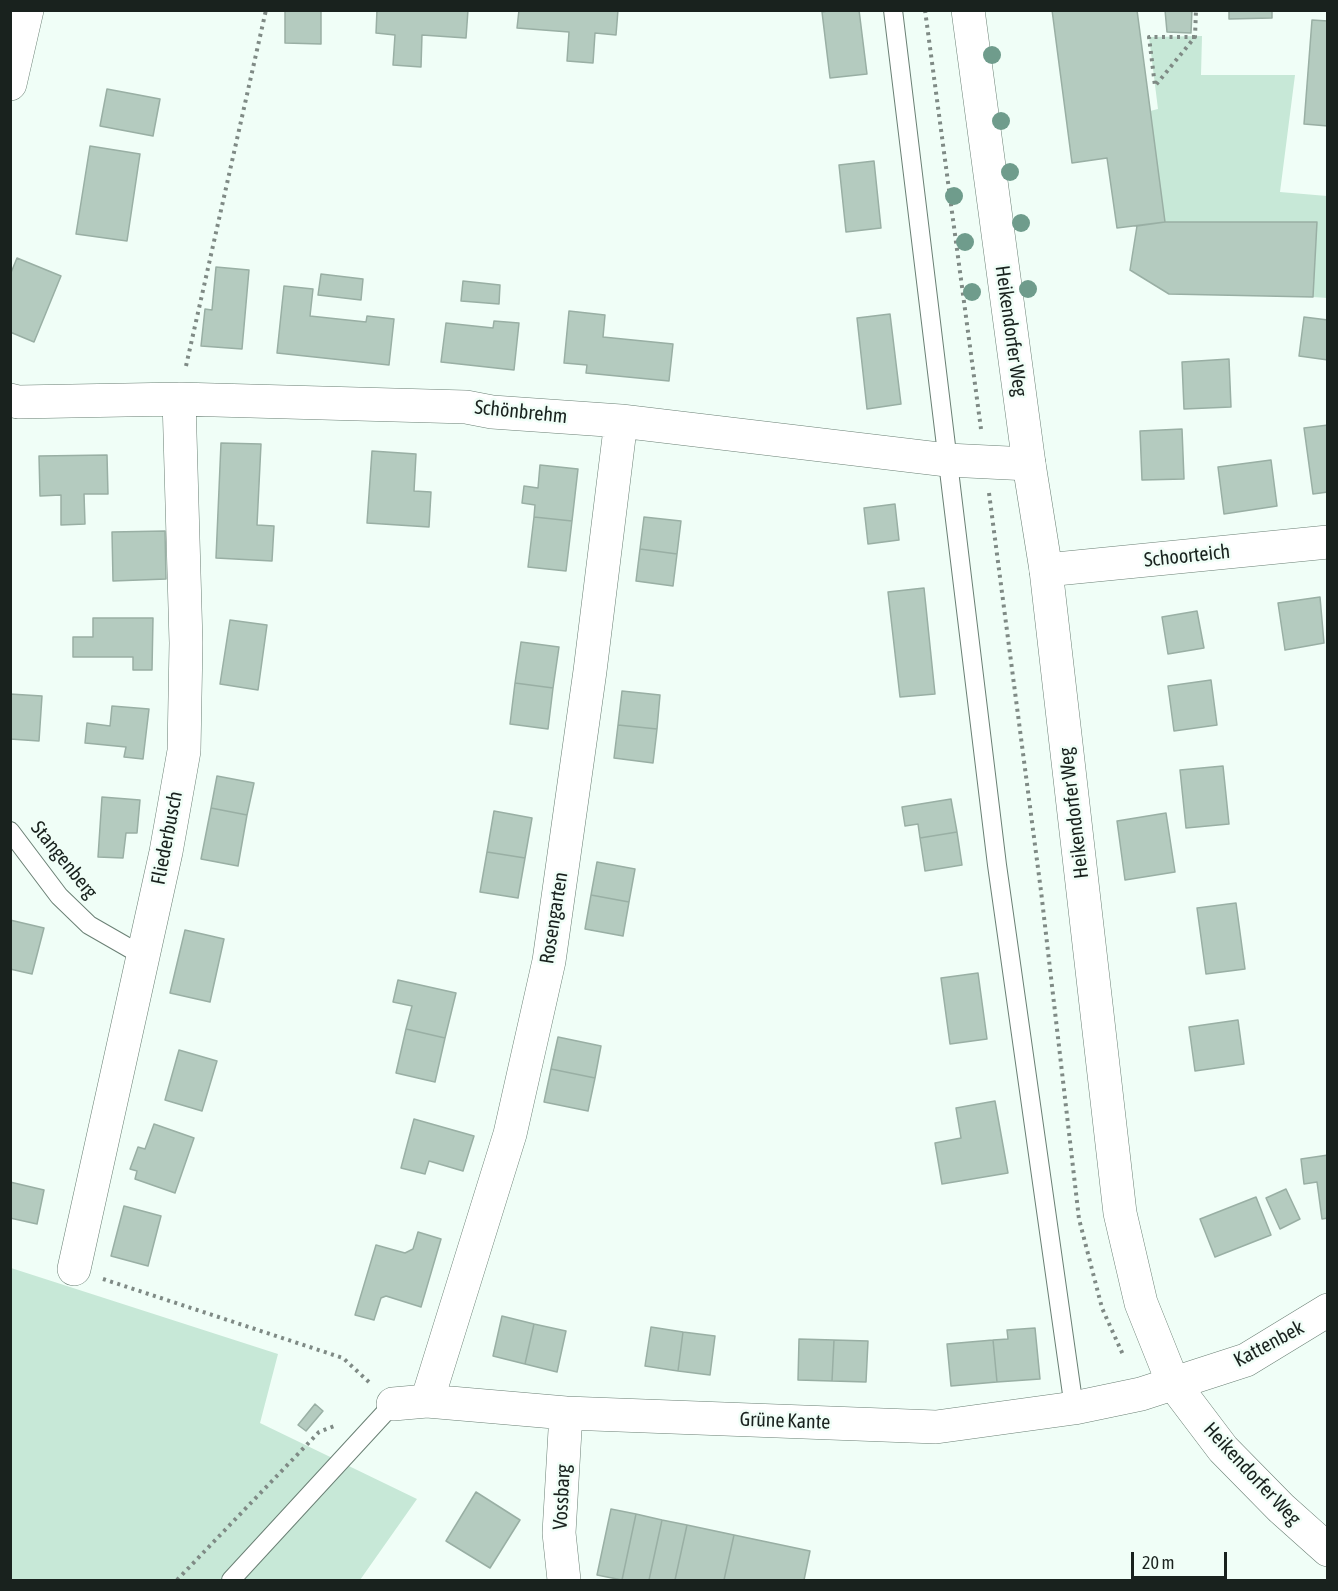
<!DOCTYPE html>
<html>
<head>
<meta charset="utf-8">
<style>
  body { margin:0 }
  #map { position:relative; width:1338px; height:1591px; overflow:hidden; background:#f0fef7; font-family:"Asap Condensed",sans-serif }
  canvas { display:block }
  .frame { position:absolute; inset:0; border:12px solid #19221e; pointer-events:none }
  .scale { position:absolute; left:1131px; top:1552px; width:96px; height:27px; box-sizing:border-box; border:3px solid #19221e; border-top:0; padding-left:8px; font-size:18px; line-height:21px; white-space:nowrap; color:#19221e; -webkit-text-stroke:4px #f0fef7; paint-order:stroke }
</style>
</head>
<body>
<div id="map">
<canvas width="1338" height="1591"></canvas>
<div class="frame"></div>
<div class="scale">20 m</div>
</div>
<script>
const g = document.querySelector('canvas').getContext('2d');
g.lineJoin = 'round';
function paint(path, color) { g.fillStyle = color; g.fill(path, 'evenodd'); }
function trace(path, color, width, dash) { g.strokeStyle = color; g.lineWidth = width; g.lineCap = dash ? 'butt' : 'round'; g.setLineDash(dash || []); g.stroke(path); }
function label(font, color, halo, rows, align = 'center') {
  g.font = font + ' "Asap Condensed",sans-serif'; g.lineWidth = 5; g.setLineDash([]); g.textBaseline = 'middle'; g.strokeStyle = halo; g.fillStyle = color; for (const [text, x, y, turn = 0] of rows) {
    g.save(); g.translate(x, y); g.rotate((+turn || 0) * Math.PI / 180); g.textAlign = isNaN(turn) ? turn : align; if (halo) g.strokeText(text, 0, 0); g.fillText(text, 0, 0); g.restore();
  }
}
paint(new Path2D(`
  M1202,36L1201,75H1295L1280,192L1327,196V298L1313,297L1317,222H1165L1150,111L1158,109L1149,37Z
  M11,1268L278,1354L260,1423L417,1499L360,1580H11Z`), '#c7e8d7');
const building = new Path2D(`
  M285,10H321V44L285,43Z
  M377,10H468L466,38L422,35L421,67L393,65L395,35L376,33Z
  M519,10H618L616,35L595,33L593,63L567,61L569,32L517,28Z
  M833,10H859L867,74L830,78L822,12Z
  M1052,10H1137L1165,222L1117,228L1107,158L1072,163Z
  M1165,10H1192L1191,33L1167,32Z
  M1229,10H1272V18L1229,19Z
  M1312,20L1328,21V126L1304,124Z
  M107,89L160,99L153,136L100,126Z
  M90,146L140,154L127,241L76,234Z
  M874,161L881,228L846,232L839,165Z
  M1165,222H1317L1313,297L1169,294L1130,270L1137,226Z
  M17,258L61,276L34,342L10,332V275Z
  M216,267L249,270L242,349L201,346L205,309L212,310Z
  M321,274L363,279L361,300L318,295Z
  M463,281L500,285L499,304L461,301Z
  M284,286L313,289L310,316L366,322L367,316L394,319L389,365L277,353Z
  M569,311L605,315L603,337L673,344L669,381L586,373L587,365L564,363Z
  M890,314L901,404L867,409L857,318Z
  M1304,317L1328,320V360L1299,356Z
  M494,321L519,323L514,370L441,362L446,323L493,328Z
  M1229,359L1231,407L1184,409L1182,362Z
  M1328,425V492L1313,494L1304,428Z
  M1182,429L1184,479L1142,480L1140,431Z
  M221,443L261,444L257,525L274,526L272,561L216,558Z
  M372,451L416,454L414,491L431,492L429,527L367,523Z
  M107,455L108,494H84L85,524L61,525V495L40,496L39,456Z
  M1271,460L1277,506L1224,514L1218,467Z
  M540,465L578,469L572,521L534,517L535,505L522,503L524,486L538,488Z
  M895,504L899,540L868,544L864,508Z
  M534,517L572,521L566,571L528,567Z
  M644,517L681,521L677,554L640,549Z
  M165,531L166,579L113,581L112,532Z
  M640,549L677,554L673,586L636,581Z
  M924,588L935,694L900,697L888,592Z
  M1320,597L1324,643L1285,650L1278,603Z
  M1197,611L1204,648L1168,654L1162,617Z
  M93,618H153L152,670H133V657H73V637H93Z
  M230,620L267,625L258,690L220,684Z
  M521,642L559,647L553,688L515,683Z
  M1211,680L1217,725L1174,731L1168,686Z
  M515,683L553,688L548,729L510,724Z
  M622,691L660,695L657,729L618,725Z
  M10,694L42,696L39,741L10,739Z
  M112,706L149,709L143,759L124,757L126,747L85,743L87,723L110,726Z
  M618,725L657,729L653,763L614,758Z
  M1223,766L1229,824L1186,828L1180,770Z
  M217,776L254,783L247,815L211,808Z
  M102,797L140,800L137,833H126L123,858L98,857Z
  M951,799L957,832L920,838L918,824L905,826L902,807Z
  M211,808L247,815L238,866L201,859Z
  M494,811L532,818L525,858L487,852Z
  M1166,813L1175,872L1125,880L1117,821Z
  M957,832L962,865L925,871L920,838Z
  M487,852L525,858L518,898L480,892Z
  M597,862L635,869L629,902L591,895Z
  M591,895L629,902L623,936L585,929Z
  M1236,903L1245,969L1206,974L1197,908Z
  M10,920L44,928L32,974L10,969Z
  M185,930L224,939L210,1002L170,993Z
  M978,973L987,1039L950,1044L941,978Z
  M398,980L456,993L445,1038L406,1029L412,1006L393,1002Z
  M1238,1020L1244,1064L1195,1071L1189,1027Z
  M406,1029L445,1038L435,1082L396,1073Z
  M558,1037L601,1046L595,1078L551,1069Z
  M179,1050L217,1061L202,1111L165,1100Z
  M551,1069L595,1078L588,1111L544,1102Z
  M995,1101L1008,1173L942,1184L935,1143L961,1138L956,1108Z
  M414,1119L474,1136L463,1171L429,1161L425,1174L401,1168Z
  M154,1124L194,1138L175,1193L135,1179L137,1171L130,1169L138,1147L145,1149Z
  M1328,1155V1218L1322,1219L1317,1182L1304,1184L1301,1159Z
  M10,1182L44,1190L37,1224L10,1218Z
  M1286,1189L1300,1219L1280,1229L1266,1198Z
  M1256,1197L1271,1235L1215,1257L1200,1219Z
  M124,1206L161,1216L148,1266L111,1256Z
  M418,1232L441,1239L421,1307L386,1296L381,1298L374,1320L355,1315L376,1245L405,1253L413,1249Z
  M502,1316L534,1324L525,1364L493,1356Z
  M534,1324L566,1331L557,1372L525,1364Z
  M651,1327L683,1332L678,1371L645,1366Z
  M1035,1328L1040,1379L997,1382L993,1340L1008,1339L1007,1330Z
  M683,1332L715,1336L710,1375L678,1371Z
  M799,1339L834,1340L832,1381L798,1380Z
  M834,1340L868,1341L866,1382L832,1381Z
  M993,1340L997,1382L951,1386L947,1344Z
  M315,1404L323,1411L306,1431L298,1425Z
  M476,1492L520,1520L490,1568L446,1541Z
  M611,1509L636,1514L622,1580L597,1575Z
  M636,1514L662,1520L649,1580H622Z
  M662,1520L687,1525L675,1580H649Z
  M687,1525L734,1535L724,1580H675Z
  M734,1535L810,1551L804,1580H724Z`);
paint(building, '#b4cbbf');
trace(building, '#99afa4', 1.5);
const service = new Path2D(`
  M893,10L997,865L1074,1408
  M10,831L59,896L89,925L143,956
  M231,1580L393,1404`);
const minor = new Path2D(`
  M10,84L27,10
  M10,400L18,402L179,399L466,407L492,412L621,421L947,460L1029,464
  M1046,570L1328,542
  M74,1269L166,852L184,751L186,643L179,399
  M427,1401L510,1134L549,961L590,671L621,421
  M393,1404L427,1401L566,1413L936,1427L1074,1408L1141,1394L1246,1360L1328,1310
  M564,1580L559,1533L566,1413`);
const tertiary = new Path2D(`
  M968,10L1029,464L1046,570L1120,1213L1141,1303L1173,1383L1223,1449L1281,1508L1328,1550`);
trace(service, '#6b8075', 20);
trace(minor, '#6b8075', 34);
trace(tertiary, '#6b8075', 34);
trace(new Path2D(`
  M925,10L981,429
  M1195,37H1149L1155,86L1195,37L1196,10
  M186,366L266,10
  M989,493L1041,891L1079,1219L1102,1308L1124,1357
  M103,1279L343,1358L370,1383
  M177,1580L319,1432L337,1425`), '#7f8a85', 4, [3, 4.5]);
trace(service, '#fff', 18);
trace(minor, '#fff', 33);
trace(tertiary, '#fff', 33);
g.fillStyle = '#6f9c8c';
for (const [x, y] of [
  [992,55],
  [1001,121],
  [1010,172],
  [954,196],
  [1021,223],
  [965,242],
  [1028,289],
  [972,292]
]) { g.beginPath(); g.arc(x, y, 9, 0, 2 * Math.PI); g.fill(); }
label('20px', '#19221e', '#f0fef7', [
  ["Heikendorfer Weg",1011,331,82],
  ["Schönbrehm",521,412,6],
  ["Schoorteich",1187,556,-6],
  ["Heikendorfer Weg",1074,813,-97],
  ["Fliederbusch",167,838,-79],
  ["Stangenberg",64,860,51],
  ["Rosengarten",554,918,-81],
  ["Kattenbek",1269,1344,-28],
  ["Grüne Kante",785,1421,2],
  ["Heikendorfer Weg",1252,1474,47],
  ["Vossbarg",562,1497,-87]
]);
</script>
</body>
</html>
